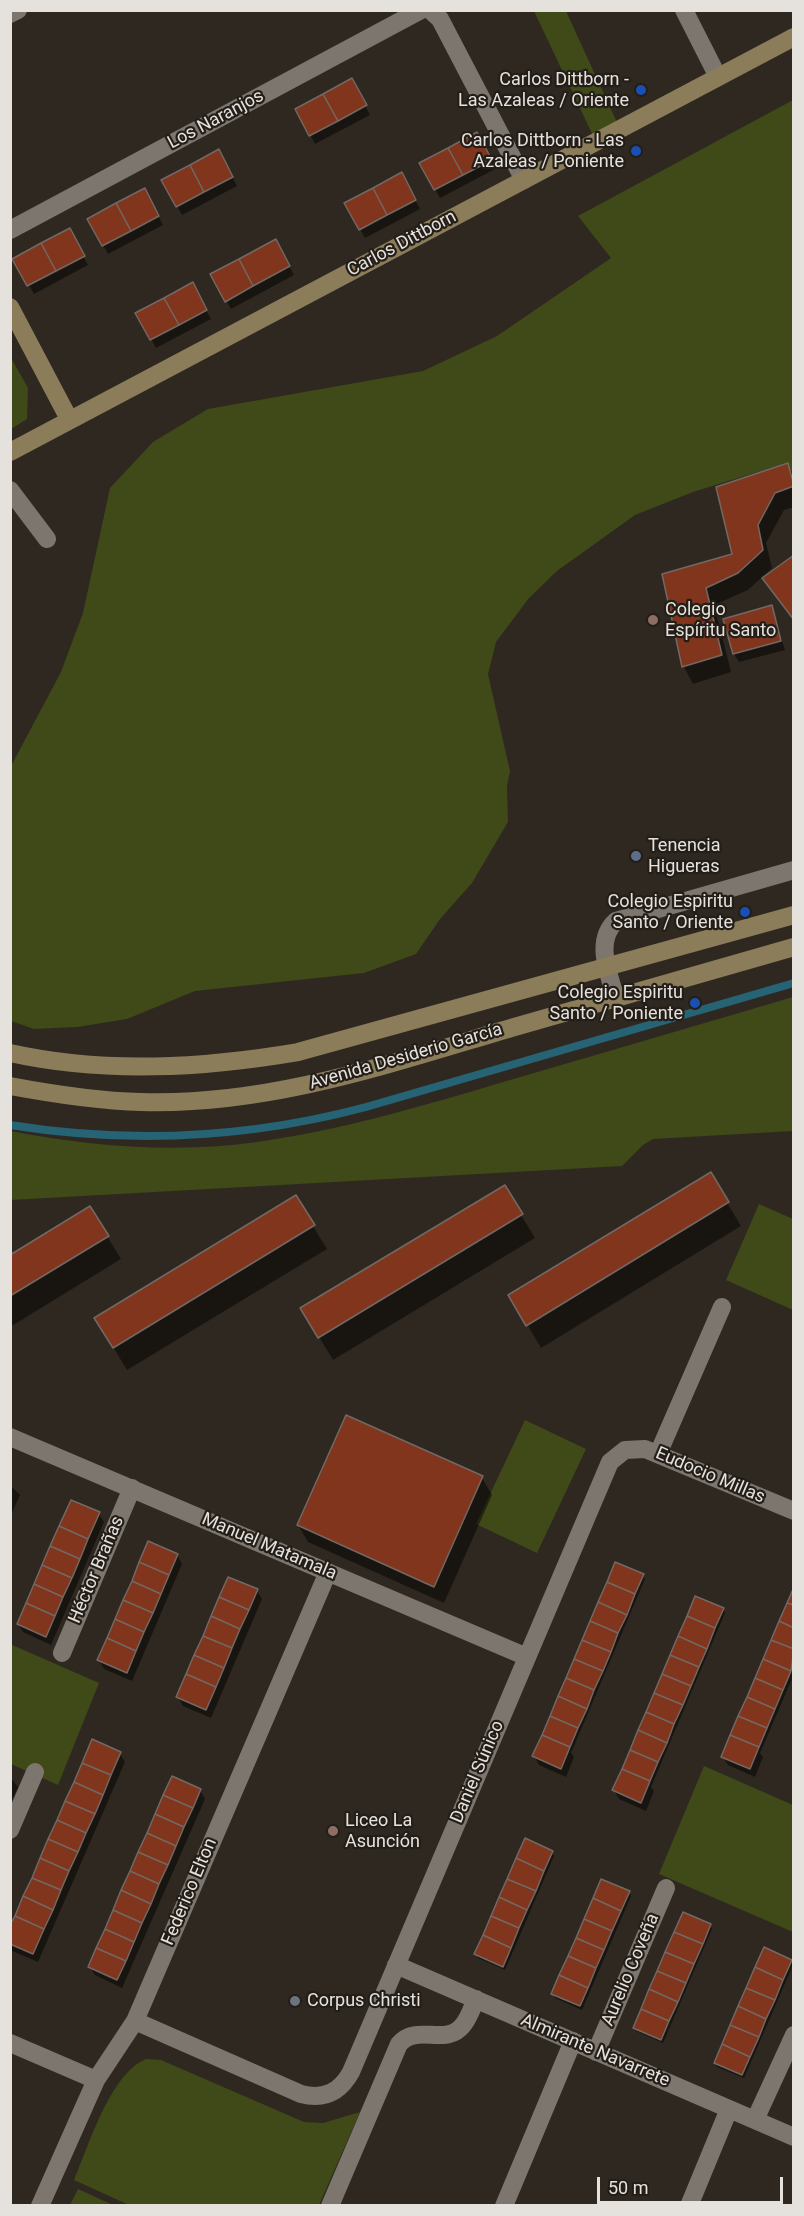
<!DOCTYPE html>
<html>
<head>
<meta charset="utf-8">
<style>
  body { margin:0 }
  #map { position:relative; width:804px; height:2216px; overflow:hidden; background:#2e2821; font-family:Roboto,sans-serif }
  canvas { display:block }
  .frame { position:absolute; inset:0; border:12px solid #e5e1dd; pointer-events:none }
  .scale { position:absolute; left:597px; top:2177px; width:186px; height:27px; box-sizing:border-box; border:3px solid #e5e1dd; border-top:0; padding-left:8px; font-size:18px; line-height:21px; white-space:nowrap; color:#e5e1dd; -webkit-text-stroke:4px #241e18; paint-order:stroke }
</style>
</head>
<body>
<div id="map">
<canvas width="804" height="2216"></canvas>
<div class="frame"></div>
<div class="scale">50 m</div>
</div>
<script>
const g = document.querySelector('canvas').getContext('2d');
g.lineJoin = 'round';
function paint(path, color) { g.fillStyle = color; g.fill(path, 'evenodd'); }
function trace(path, color, width, dash) { g.strokeStyle = color; g.lineWidth = width; g.lineCap = dash ? 'butt' : 'round'; g.setLineDash(dash || []); g.stroke(path); }
function label(font, color, halo, rows, align = 'center') {
  g.font = font + ' Roboto,sans-serif'; g.lineWidth = 4.5; g.setLineDash([]); g.textBaseline = 'middle'; g.strokeStyle = halo; g.fillStyle = color; for (const [text, x, y, turn = 0] of rows) {
    g.save(); g.translate(x, y); g.rotate((+turn || 0) * Math.PI / 180); g.textAlign = isNaN(turn) ? turn : align; if (halo) g.strokeText(text, 0, 0); g.fillText(text, 0, 0); g.restore();
  }
}
paint(new Path2D(`
  M534,11H566L620,129L596,142Z
  M793,100V486L787,463L693,492L635,515L557,571L529,598L496,642L488,674L510,771L507,786L508,822L472,883L440,919L416,954L364,973L195,991L127,1019L77,1027L34,1029L11,1021V766L61,672L83,613L110,488L153,442L208,409L423,371L497,336L611,258L578,216Z
  M10,356L28,388L27,419L11,429Z
  M793,997V1131L653,1139L643,1145L622,1166L11,1200V1131C83,1145 157,1152 232,1145C326,1135 419,1107 510,1080C605,1052 699,1025 793,997Z
  M759,1204L793,1219V1310L726,1280Z
  M525,1420L586,1449L537,1553L476,1524Z
  M10,1644L99,1683L58,1785L11,1764Z
  M704,1766L793,1805V1932L659,1874Z
  M146,2059L161,2060L304,2122L323,2123L360,2112L319,2205H129L74,2180C89,2145 110,2074 146,2059Z
  M78,2189L113,2205H70Z`), '#404918');
paint(new Path2D(`
  M351,80L370,115L315,144L297,109Z
  M477,134L495,169L440,198L421,164Z
  M223,160L237,186L182,215L163,181Z
  M401,174L420,209L365,238L346,203Z
  M144,190L163,225L108,254L89,220Z
  M69,230L88,265L34,294L14,259Z
  M275,241L294,275L231,309L212,274Z
  M197,293L211,319L156,348L137,314Z
  M787,464L794,475V507L784,510L766,543L772,568L748,590L714,605L731,672L693,684L684,667L664,575L733,555Z
  M771,607L785,650L739,662L734,654Z
  M710,1174L741,1226L541,1348L510,1295Z
  M504,1187L535,1238L333,1360L302,1309Z
  M295,1197L327,1249L127,1370L110,1342Z
  M107,1236L121,1259L10,1327V1256Z
  M482,1478L492,1495L444,1603L308,1542L298,1525Z
  M10,1485L20,1495L10,1517Z
  M99,1514L104,1522L51,1645L23,1632L18,1624Z
  M177,1555L182,1564L132,1681L104,1669L99,1660Z
  M643,1575L645,1579L571,1753L574,1757L566,1777L539,1765L534,1756Z
  M257,1591L262,1599L211,1718L183,1706L178,1697Z
  M794,1591V1674L760,1753L763,1757L755,1777L728,1765L723,1757Z
  M723,1609L725,1613L651,1787L654,1791L646,1811L619,1799L614,1790Z
  M93,1741L120,1754L125,1762L38,1962L10,1950V1929Z
  M10,1777L18,1787L10,1804Z
  M200,1790L205,1799L122,1988L95,1975L90,1967Z
  M552,1852L554,1856L505,1970L478,1958L476,1954Z
  M629,1892L631,1896L582,2010L555,1998L553,1994Z
  M710,1925L712,1929L663,2043L636,2031L634,2028Z
  M791,1961L793,1965L744,2078L717,2067L715,2063Z`), '#0007');
trace(new Path2D(`
  M10,1125C129,1144 250,1138 366,1107L794,983`), '#266374', 8);
const building = new Path2D(`
  M352,78L367,105L338,121L323,94Z
  M323,94L338,121L309,136L295,109Z
  M477,132L492,160L463,175L448,148Z
  M448,148L463,175L434,190L419,163Z
  M219,149L233,177L204,192L190,165Z
  M190,165L204,192L176,207L161,180Z
  M402,172L416,200L387,215L373,188Z
  M145,188L159,216L131,231L116,203Z
  M373,188L387,215L359,230L344,203Z
  M116,203L131,231L102,246L87,219Z
  M70,228L85,256L56,271L41,243Z
  M276,239L290,266L253,286L239,259Z
  M41,243L56,271L27,286L12,259Z
  M239,259L253,286L225,302L210,274Z
  M193,282L207,310L179,325L164,298Z
  M164,298L179,325L150,340L135,313Z
  M788,463L794,486L775,493L758,525L763,550L738,573L706,588L722,655L682,667L662,574L732,554L716,487Z
  M794,555V620L762,578Z
  M772,605L781,641L733,654L723,619Z
  M711,1172L729,1202L526,1326L508,1295Z
  M505,1185L523,1214L318,1338L300,1308Z
  M296,1195L315,1225L113,1348L94,1318Z
  M90,1206L109,1236L10,1296V1255Z
  M346,1415L483,1476L434,1587L297,1525Z
  M71,1500L100,1512L88,1539L59,1526Z
  M59,1526L88,1539L80,1559L50,1546Z
  M148,1541L178,1554L169,1575L139,1562Z
  M50,1546L80,1559L72,1578L42,1565Z
  M139,1562L169,1575L161,1594L132,1581Z
  M615,1562L644,1574L635,1594L607,1582Z
  M42,1565L72,1578L63,1597L34,1584Z
  M228,1577L258,1589L249,1610L219,1597Z
  M132,1581L161,1594L153,1613L123,1600Z
  M607,1582L635,1594L627,1615L598,1602Z
  M34,1584L63,1597L55,1616L26,1603Z
  M794,1587V1605L787,1603Z
  M695,1596L724,1608L715,1628L687,1616Z
  M219,1597L249,1610L240,1629L211,1616Z
  M123,1600L153,1613L144,1632L115,1619Z
  M598,1602L627,1615L618,1633L590,1621Z
  M26,1603L55,1616L46,1637L17,1624Z
  M787,1603L794,1605V1628L779,1621Z
  M211,1616L240,1629L232,1648L203,1636Z
  M687,1616L715,1628L707,1649L678,1636Z
  M115,1619L144,1632L136,1651L107,1638Z
  M590,1621L618,1633L611,1652L582,1640Z
  M779,1621L794,1628V1649L771,1640Z
  M203,1636L232,1648L224,1668L194,1655Z
  M678,1636L707,1649L699,1667L670,1655Z
  M107,1638L136,1651L127,1673L97,1660Z
  M582,1640L611,1652L603,1671L574,1659Z
  M771,1640L794,1649L791,1671L763,1659Z
  M194,1655L224,1668L216,1687L186,1674Z
  M670,1655L699,1667L691,1686L662,1674Z
  M574,1659L603,1671L594,1690L566,1678Z
  M763,1659L791,1671L783,1690L755,1678Z
  M186,1674L216,1687L206,1710L176,1697Z
  M662,1674L691,1686L683,1705L654,1693Z
  M566,1678L594,1690L587,1709L558,1696Z
  M755,1678L783,1690L775,1709L747,1697Z
  M654,1693L683,1705L674,1724L646,1712Z
  M558,1696L587,1709L578,1728L550,1716Z
  M747,1697L775,1709L767,1728L738,1716Z
  M646,1712L674,1724L667,1743L638,1730Z
  M550,1716L578,1728L570,1747L542,1735Z
  M738,1716L767,1728L759,1747L730,1735Z
  M638,1730L667,1743L658,1762L630,1750Z
  M542,1735L570,1747L561,1769L532,1756Z
  M730,1735L759,1747L750,1769L721,1757Z
  M92,1739L121,1752L111,1775L82,1763Z
  M630,1750L658,1762L650,1781L622,1769Z
  M82,1763L111,1775L103,1795L74,1782Z
  M622,1769L650,1781L641,1803L612,1790Z
  M172,1776L201,1789L193,1808L163,1795Z
  M74,1782L103,1795L95,1814L65,1801Z
  M163,1795L193,1808L184,1827L155,1814Z
  M65,1801L95,1814L86,1833L57,1820Z
  M155,1814L184,1827L176,1846L147,1833Z
  M57,1820L86,1833L78,1852L48,1839Z
  M147,1833L176,1846L168,1865L138,1852Z
  M525,1838L553,1851L544,1871L516,1858Z
  M48,1839L78,1852L69,1871L40,1858Z
  M138,1852L168,1865L159,1884L130,1871Z
  M40,1858L69,1871L61,1890L32,1878Z
  M516,1858L544,1871L536,1891L507,1879Z
  M130,1871L159,1884L151,1904L121,1890Z
  M32,1878L61,1890L53,1910L23,1896Z
  M507,1879L536,1891L527,1910L499,1897Z
  M601,1879L630,1891L621,1911L593,1898Z
  M121,1890L151,1904L142,1923L113,1910Z
  M23,1896L53,1910L44,1929L15,1916Z
  M499,1897L527,1910L519,1928L491,1916Z
  M593,1898L621,1911L612,1931L584,1919Z
  M113,1910L142,1923L134,1942L105,1929Z
  M683,1912L711,1924L703,1944L674,1932Z
  M15,1916L44,1929L33,1954L10,1944V1925Z
  M491,1916L519,1928L511,1948L483,1935Z
  M584,1919L612,1931L604,1950L576,1938Z
  M105,1929L134,1942L126,1961L96,1948Z
  M674,1932L703,1944L694,1964L665,1952Z
  M483,1935L511,1948L503,1967L474,1954Z
  M576,1938L604,1950L596,1968L568,1956Z
  M764,1947L792,1960L783,1980L755,1967Z
  M96,1948L126,1961L117,1980L88,1967Z
  M665,1952L694,1964L686,1983L657,1971Z
  M568,1956L596,1968L588,1988L559,1975Z
  M755,1967L783,1980L775,2000L746,1988Z
  M657,1971L686,1983L678,2002L649,1989Z
  M559,1975L588,1988L580,2006L551,1994Z
  M746,1988L775,2000L766,2019L738,2006Z
  M649,1989L678,2002L669,2021L641,2009Z
  M738,2006L766,2019L759,2037L730,2025Z
  M641,2009L669,2021L661,2040L633,2028Z
  M730,2025L759,2037L750,2057L722,2044Z
  M722,2044L750,2057L742,2075L714,2063Z`);
paint(building, '#81351c');
trace(building, '#726864', 1.5);
trace(new Path2D(`
  M430,10L440,19L524,180
  M684,10L718,77
  M10,14L18,10
  M10,230L421,10
  M10,490L47,539
  M616,999C609,974 594,941 616,921L794,870
  M10,1437L527,1657
  M658,1454L722,1307
  M62,1653L132,1488
  M10,1830L35,1772
  M396,1965L794,2137
  M135,2021L301,2094C324,2100 340,2092 351,2072L610,1462L625,1450L645,1449L794,1511
  M10,2043L96,2080
  M596,2052L666,1888
  M755,2120L794,2035
  M40,2206L96,2080L135,2021L328,1572
  M330,2206L399,2044C417,2023 446,2047 463,2025C469,2018 472,2008 476,1999
  M504,2206L573,2041
  M689,2206L729,2109`), '#7d766e', 18);
trace(new Path2D(`
  M10,307L69,419
  M10,452L794,37
  M10,1053C105,1074 203,1068 298,1052L794,915
  M10,1086C53,1094 97,1101 141,1102C271,1106 395,1062 518,1026C610,999 702,974 794,947`), '#8b7c5a', 18);
for (const [x, y, r, color] of [
  [641,90,6,"#1a4fb4"],
  [636,151,6,"#1a4fb4"],
  [653,620,6,"#8d6e63"],
  [636,856,6,"#5c6f8a"],
  [745,912,6,"#1a4fb4"],
  [695,1003,6,"#1a4fb4"],
  [333,1831,6,"#8d6e63"],
  [295,2001,6,"#6b7280"]
]) { const dot = new Path2D(); dot.arc(x, y, r, 0, 2 * Math.PI); g.fillStyle = color; g.fill(dot); trace(dot, '#241e18', 2); }
label('18px', '#e5e1dd', '#241e18', [
  ["Carlos Dittborn -",629,80],
  ["Las Azaleas / Oriente",629,101],
  ["Carlos Dittborn - Las",624,141],
  ["Azaleas / Poniente",624,162],
  ["Colegio",665,610,"left"],
  ["Espíritu Santo",665,631,"left"],
  ["Tenencia",648,846,"left"],
  ["Higueras",648,867,"left"],
  ["Colegio Espiritu",733,902],
  ["Santo / Oriente",733,923],
  ["Colegio Espiritu",683,993],
  ["Santo / Poniente",683,1014],
  ["Liceo La",345,1821,"left"],
  ["Asunción",345,1842,"left"],
  ["Corpus Christi",307,2001,"left"]
], 'right');
label('18px', '#e5e1dd', '#241e18', [
  ["Los Naranjos",216,120,-28],
  ["Carlos Dittborn",402,244,-28],
  ["Avenida Desiderio García",406,1057,-16],
  ["Eudocio Millas",710,1476,23],
  ["Manuel Matamala",269,1547,23],
  ["Héctor Brañas",97,1570,-67],
  ["Daniel Súnico",478,1772,-67],
  ["Federico Elton",190,1892,-67],
  ["Aurelio Coveña",631,1970,-67],
  ["Almirante Navarrete",595,2051,23]
]);
</script>
</body>
</html>
